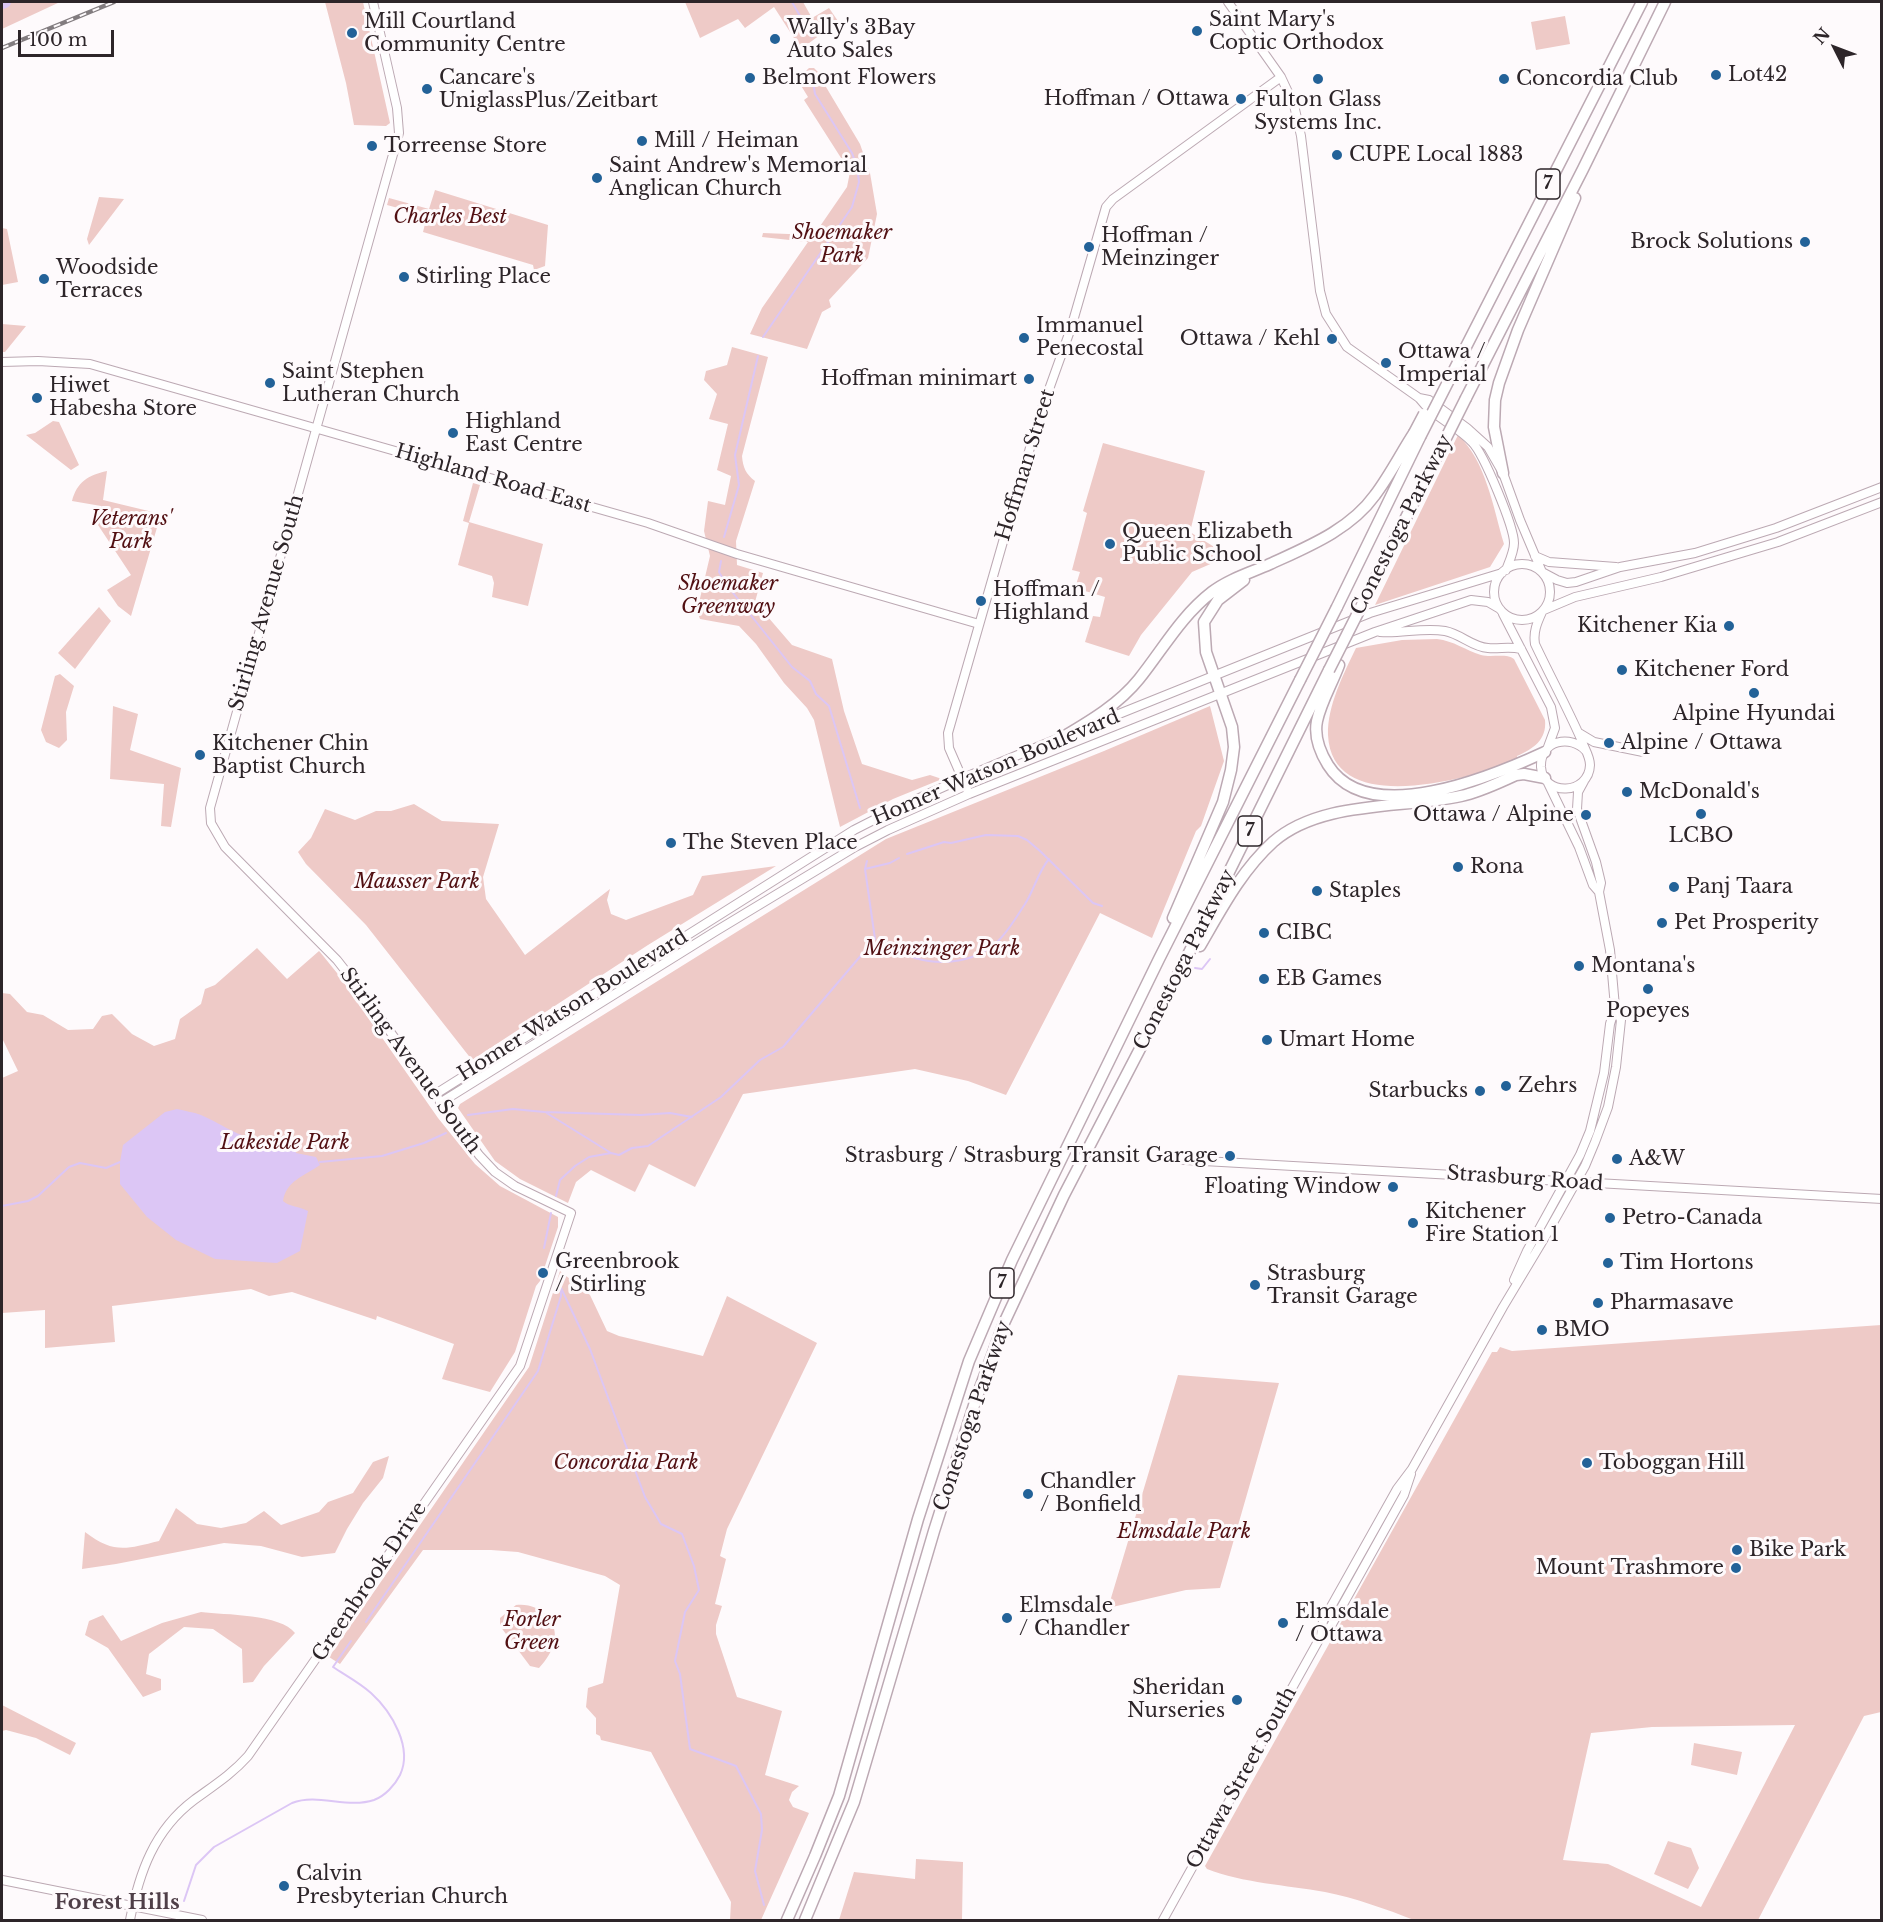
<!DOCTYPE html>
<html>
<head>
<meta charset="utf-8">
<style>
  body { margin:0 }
  #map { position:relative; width:1883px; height:1922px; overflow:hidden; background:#fefafc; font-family:"Libre Baskerville",serif }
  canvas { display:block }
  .frame { position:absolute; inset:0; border:3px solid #2d2529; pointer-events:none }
  .north { position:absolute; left:1805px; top:18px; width:60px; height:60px; -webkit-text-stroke:4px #fefafc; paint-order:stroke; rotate:312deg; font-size:16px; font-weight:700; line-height:24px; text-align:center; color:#2d2529 }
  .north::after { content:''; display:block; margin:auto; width:21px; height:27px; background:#2d2529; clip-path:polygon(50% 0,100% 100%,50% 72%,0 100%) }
  .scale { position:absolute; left:18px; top:30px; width:96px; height:27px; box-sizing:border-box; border:3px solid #2d2529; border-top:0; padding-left:8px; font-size:18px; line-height:21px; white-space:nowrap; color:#2d2529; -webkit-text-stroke:4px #fefafc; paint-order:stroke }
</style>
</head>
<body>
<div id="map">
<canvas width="1883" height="1922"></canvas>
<div class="frame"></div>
<div class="north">N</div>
<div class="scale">100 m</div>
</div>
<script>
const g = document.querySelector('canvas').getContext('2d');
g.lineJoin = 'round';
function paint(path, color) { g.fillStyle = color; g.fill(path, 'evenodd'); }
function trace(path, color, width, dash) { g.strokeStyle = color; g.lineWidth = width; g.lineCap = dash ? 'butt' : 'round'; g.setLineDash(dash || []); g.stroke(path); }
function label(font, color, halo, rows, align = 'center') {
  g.font = font + ' "Libre Baskerville",serif'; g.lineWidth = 6; g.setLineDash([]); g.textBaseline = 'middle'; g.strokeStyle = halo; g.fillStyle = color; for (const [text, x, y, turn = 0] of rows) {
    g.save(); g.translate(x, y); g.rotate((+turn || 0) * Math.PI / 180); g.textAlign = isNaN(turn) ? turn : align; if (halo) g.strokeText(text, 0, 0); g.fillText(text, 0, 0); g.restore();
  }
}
paint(new Path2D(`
  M2,2H60L2,29Z
  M325,2H363L390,123L386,126L354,125L346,83Z
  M685,2H803L812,18L829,8L840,24L822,37L820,35L801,49L774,7L745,28L738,19L700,38Z
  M1565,16L1570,44L1536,50L1531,22Z
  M809,68H814L820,74L826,87L860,144L870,173L877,214L868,258L829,300L831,307L822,312L807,349L750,334L762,308L808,242L762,237L763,233L814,235L847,187L850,172L804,100L808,97L797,79Z
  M435,190L548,225L545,266L534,270L533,265L423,232L427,216L387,205L389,198L429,209Z
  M99,197L124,199L89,245L87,239Z
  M2,228L7,229L18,282L2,285Z
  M2,324L26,326L5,352H2Z
  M732,347L768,357L742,456C743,468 746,474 755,481L736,541L737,565L763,573L755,602L792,645L832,659L844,711L862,764L912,780L930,775L942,779L893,799L840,827L814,720L807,708L784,683L756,644L739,626L700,619L697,611L710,556L704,531L708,501L725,505L731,476L717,470L728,424L709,419L717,394L704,380L706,371L727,365Z
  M53,421L59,422L79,465L71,470L26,435L35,433Z
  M1458,435C1486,461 1493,507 1504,544L1490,567L1375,605Z
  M1103,443L1205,471L1190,532L1229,556L1192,572L1141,635L1129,656L1085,642L1093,616L1100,617L1105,597L1075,588L1080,572L1072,570L1087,513L1083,511Z
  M107,471L103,500L161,514L131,616L118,606L107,590L131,575L98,525L101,506L72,501C77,482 88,475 107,471Z
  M473,483L480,485L469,522L543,544L528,606L492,597L494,583L492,576L458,565L469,523L463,521Z
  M99,607L111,621L75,669L58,653Z
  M1437,639C1454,641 1465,650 1481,655C1491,658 1506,653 1514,659L1545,720C1547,740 1533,749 1517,756L1518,761C1472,777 1332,820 1328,735C1327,706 1344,673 1356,648L1402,640Z
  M60,674L74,686L66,712L67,740L59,748L46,742L41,730L55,676Z
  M113,706L138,714L130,750L181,768L171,827L161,826L164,784L110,779Z
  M1210,706L1224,761L1201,826L1196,831L1152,938L1100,913L1006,1095L968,1081L915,1069L743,1094L695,1187L649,1164L635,1192L591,1170L576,1182L568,1203L520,1179L495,1161L458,1108L460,1104L886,839L1104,751Z
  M414,804L442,821L499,824L483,877L486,899L525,955L610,889L607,900L611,914L626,920L693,895L702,876L776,866L648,945L472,1060L366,925L306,864L298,852L311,838L325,809L355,820L376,811H391Z
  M257,948L287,979L319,951L320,952L337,973L438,1118L475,1164L500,1186L558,1217V1227L540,1281L536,1286L515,1352L490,1392L442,1379L454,1344L377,1316L376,1320L292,1292L269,1296L251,1289L112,1306L115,1342L45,1348V1310L2,1313V1078L18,1071L2,1038V993L10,994L27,1012L43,1015L68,1030L93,1029L102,1016L112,1014L132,1034L154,1046L175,1039L180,1019L201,1004L205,989L215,985Z
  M560,1271L590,1295L607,1331L619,1336L703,1356L727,1296L817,1343L727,1529L720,1556L726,1559L715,1604L722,1606L716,1625V1634L737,1697L782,1711L765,1775L799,1786L792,1792L789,1800L793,1807L809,1813L761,1920H730L731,1902L651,1752L601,1740L600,1736L596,1734V1718L586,1707L588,1688L603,1683L620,1585L605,1576L518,1552L491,1550H423L340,1664L329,1657L529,1367Z
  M1881,1325V1712L1864,1716L1758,1920H1414C1386,1909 1355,1898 1325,1892C1286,1885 1243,1883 1207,1869L1205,1866L1492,1352H1497L1500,1347L1512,1351ZM1795,1725L1701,1907L1608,1864L1563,1860L1591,1733L1652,1727Z
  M1178,1375L1279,1383L1220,1588L1186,1590L1108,1608Z
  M389,1456L383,1478L363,1503L347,1529L335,1553L302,1557L261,1546L224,1543L116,1564L82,1569L85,1532C114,1554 126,1549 159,1541L176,1508L197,1524L221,1528L246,1523L264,1511L281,1525L319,1512L328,1502L353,1493L373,1462Z
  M516,1605C538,1602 560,1620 554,1643C551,1653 546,1660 539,1668L530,1666L500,1626V1618Z
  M201,1612C225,1615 281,1614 295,1633L264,1666L253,1682L243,1683L242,1649L213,1629L184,1627L149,1654L146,1674L161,1679V1690L143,1697L108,1648L85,1635L89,1621L103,1615L121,1641L162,1623Z
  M2,1705L76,1743L70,1755L36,1738L6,1730L2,1731Z
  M1694,1743L1742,1752L1737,1775L1691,1765Z
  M1668,1841L1691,1848L1699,1868L1688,1889L1654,1874Z
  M916,1859L963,1862L962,1920H839L854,1872L915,1879Z`), '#eecac7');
paint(new Path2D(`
  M177,1109C185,1111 193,1112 201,1115C231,1128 252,1149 286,1136L295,1139L296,1153L316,1157L320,1165C304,1176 286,1181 283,1201C290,1207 299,1206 308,1211L300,1251L277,1263L215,1259L176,1240L147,1217L120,1184V1162L123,1145L165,1112Z`), '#dcc6f5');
trace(new Path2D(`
  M792,2L812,37
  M763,337L852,207L859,182L857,167L852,153L815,94L812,75
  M724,537L739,485L735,455L758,356
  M721,561L719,572L726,584L792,667L810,681L816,694L829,706L860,808
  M907,854L944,842L951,843L986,835L1018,836L1027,840L1040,851L1093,903L1102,906
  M865,869L890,863L899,858
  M889,946C922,967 966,969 997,942C1008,932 1017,916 1025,904C1034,890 1038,872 1049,859
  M1195,968L1202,969L1210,959
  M545,1112L611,1153
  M468,1115L513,1109L544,1112L641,1115L670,1113L692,1117
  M320,1162L382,1156L424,1143L446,1133
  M556,1196L560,1180L575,1166L589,1157L611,1153L619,1155L632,1148L648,1146L721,1097L760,1060L783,1047L875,939L865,869L867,861
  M2,1206L28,1201L38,1196L69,1167L80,1163L106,1168L120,1162
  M544,1248L551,1213
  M561,1288L590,1349L645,1497L661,1524L682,1534L694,1566L699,1590L685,1612L675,1661L680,1674L690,1749L736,1766L761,1814L762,1830L755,1871L764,1905
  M366,1622L538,1371L561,1296V1291
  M184,1901L196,1865L214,1847L292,1803C318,1793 347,1809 374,1800C385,1796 395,1785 400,1775C413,1748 392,1712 371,1693C360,1683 345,1675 333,1667L351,1641`), '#dcc6f5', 2);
trace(new Path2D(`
  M2,3L5,2`), '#dcc6f5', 12);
const secondary = new Path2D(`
  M1228,2L1281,77L1294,105L1301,136L1320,291L1326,314L1347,347L1419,398C1433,417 1456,425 1472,442C1484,454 1514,527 1514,543C1514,552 1509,562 1506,570
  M2,362L38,361L90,364L648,523L737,554L979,624
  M1419,398L1429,400L1467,428L1488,447L1503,473L1520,520L1542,572
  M1535,556L1549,562L1616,567
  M1494 592a28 28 0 1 1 56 0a28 28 0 1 1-56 0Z
  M1542,572L1557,580L1567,583L1576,582L1620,567L1695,553L1776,528L1882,487
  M1544,610L1575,597L1661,577L1778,542L1882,502
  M1542,612C1537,623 1533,632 1535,644C1550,676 1567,707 1581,739C1584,748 1590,756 1590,765C1589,795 1543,797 1541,767C1540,740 1571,734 1586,751
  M1503,614L1551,707L1555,728L1548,747
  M1380,632C1401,634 1423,627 1445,631C1461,634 1472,647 1488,648C1500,649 1509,646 1521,649
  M1084,728L1370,613L1502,573
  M1579,733L1594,742L1643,752
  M1548,783L1579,847L1593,885L1599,892
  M969,794L949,748L948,733L1038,420L1071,328L1106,207L1113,199L1281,77
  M434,1095L854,830C923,794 995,764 1067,735
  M440,1103L716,931L855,847L888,830L969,794L1375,632L1471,600L1488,602L1500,609
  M1168,1159L1882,1199
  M1514,1280L1527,1251L1580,1155L1590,1131L1604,1073L1610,1024L1615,1007L1610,950L1599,892L1601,883L1596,862L1577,809L1578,792L1584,781
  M1321,1636L1323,1621L1397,1489L1412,1469L1503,1307L1545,1237L1585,1166L1595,1142L1608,1107L1616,1067L1621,1020L1615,1007
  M2,1880L202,1920
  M130,1920C139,1873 154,1830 194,1800C213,1786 232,1774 248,1756L520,1366L571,1213L515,1186L495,1172L479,1155L355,983L337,960L225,847L211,823L210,808L399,133L397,108L373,2
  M1163,1920L1321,1636L1331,1626L1404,1495L1411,1474`);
const highway = new Path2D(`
  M1449,380L1642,2
  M1466,398L1583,169L1665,2
  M1503,473L1494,427L1495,400L1499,383L1518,330L1575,198
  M1368,593L1441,448
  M1337,607L1420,437
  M1339,665C1332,684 1321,702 1317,721C1314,736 1320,752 1328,765C1368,829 1493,776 1545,752
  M1063,737C1090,721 1119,704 1139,679C1163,649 1181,616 1212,592C1229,579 1250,573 1270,564C1307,547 1350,530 1375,495C1390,475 1401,453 1414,433
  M1173,918L1223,802L1231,770L1234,747L1232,727L1206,652L1204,622L1218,600L1244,580
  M1200,946C1221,910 1241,871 1273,842C1321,800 1402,809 1461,796C1480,792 1498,783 1516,775L1524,774L1545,778
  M787,1920L815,1856L839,1796L918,1519L969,1361L1012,1260L1159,959L1300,680
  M805,1920L854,1802L934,1531L976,1399L1004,1323L1064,1195L1170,991L1329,670`);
trace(secondary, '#bca9b3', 10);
trace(highway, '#bca9b3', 13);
trace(secondary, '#fff', 8);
trace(highway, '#fff', 10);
const rail = new Path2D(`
  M2,48L114,2`);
trace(rail, '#827c7f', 4.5);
trace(rail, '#fefafc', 2, [7]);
const highwayBridge = new Path2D(`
  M1414,433L1424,414
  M1420,437L1449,380
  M1441,448L1466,398
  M1329,670L1368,593
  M1300,680L1337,607`);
trace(highwayBridge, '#bca9b3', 13, []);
trace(highwayBridge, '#fff', 10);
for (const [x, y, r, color] of [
  [1197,31,6,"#236298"],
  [352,33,6,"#236298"],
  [775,39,6,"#236298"],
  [1716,75,6,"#236298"],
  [750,78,6,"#236298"],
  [1318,79,6,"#236298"],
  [1504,79,6,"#236298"],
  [427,89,6,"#236298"],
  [1241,99,6,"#236298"],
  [642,141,6,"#236298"],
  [372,146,6,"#236298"],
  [1337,155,6,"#236298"],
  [597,178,6,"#236298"],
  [1805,242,6,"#236298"],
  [1089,247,6,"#236298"],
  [404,277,6,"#236298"],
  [44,279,6,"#236298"],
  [1024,338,6,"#236298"],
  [1332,339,6,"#236298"],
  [1386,363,6,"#236298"],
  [1029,379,6,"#236298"],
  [270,383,6,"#236298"],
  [37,398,6,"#236298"],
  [453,433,6,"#236298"],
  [1110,544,6,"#236298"],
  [981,601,6,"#236298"],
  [1729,626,6,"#236298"],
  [1622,670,6,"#236298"],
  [1754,693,6,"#236298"],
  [1609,743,6,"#236298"],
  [200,755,6,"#236298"],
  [1627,792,6,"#236298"],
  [1701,814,6,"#236298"],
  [1586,815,6,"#236298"],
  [671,843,6,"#236298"],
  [1458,867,6,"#236298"],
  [1674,887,6,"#236298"],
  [1317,891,6,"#236298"],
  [1662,923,6,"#236298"],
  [1264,933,6,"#236298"],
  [1579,966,6,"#236298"],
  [1264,979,6,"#236298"],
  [1648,989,6,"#236298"],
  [1267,1040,6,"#236298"],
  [1506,1086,6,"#236298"],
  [1480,1091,6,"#236298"],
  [1230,1156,6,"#236298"],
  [1617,1159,6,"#236298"],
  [1393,1187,6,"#236298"],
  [1610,1218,6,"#236298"],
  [1413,1223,6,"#236298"],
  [1608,1263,6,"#236298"],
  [543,1273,6,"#236298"],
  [1255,1285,6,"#236298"],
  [1598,1303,6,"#236298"],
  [1542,1330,6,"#236298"],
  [1587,1463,6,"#236298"],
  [1028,1494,6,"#236298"],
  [1737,1550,6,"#236298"],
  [1736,1568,6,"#236298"],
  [1007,1618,6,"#236298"],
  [1283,1623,6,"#236298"],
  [1237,1700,6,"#236298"],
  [284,1886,6,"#236298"]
]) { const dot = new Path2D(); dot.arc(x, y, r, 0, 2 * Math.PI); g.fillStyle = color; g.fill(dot); trace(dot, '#fefafc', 2); }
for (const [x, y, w] of [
  [1548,184,24],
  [1250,831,24],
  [1002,1283,24]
]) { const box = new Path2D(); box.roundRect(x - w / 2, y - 15, w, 30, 4.5); g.fillStyle = '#fefafc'; g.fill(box); trace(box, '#2d2529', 1.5); }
label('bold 18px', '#2d2529', null, [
  ["7",1548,184],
  ["7",1250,831],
  ["7",1002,1283]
]);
label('20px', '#2d2529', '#fefafc', [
  ["Saint Mary's",1209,20],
  ["Coptic Orthodox",1209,43],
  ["Mill Courtland",364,22],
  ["Community Centre",364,45],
  ["Wally's 3Bay",787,28],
  ["Auto Sales",787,51],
  ["Lot42",1728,75],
  ["Cancare's",439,78],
  ["UniglassPlus/Zeitbart",439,101],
  ["Belmont Flowers",762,78],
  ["Concordia Club",1516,79],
  ["Hoffman / Ottawa",1229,99,"right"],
  ["Fulton Glass",1318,100,"center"],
  ["Systems Inc.",1318,123,"center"],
  ["Mill / Heiman",654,141],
  ["Torreense Store",384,146],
  ["CUPE Local 1883",1349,155],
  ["Saint Andrew's Memorial",609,166],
  ["Anglican Church",609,189],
  ["Hoffman /",1101,236],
  ["Meinzinger",1101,259],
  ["Brock Solutions",1793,242,"right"],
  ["Woodside",56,268],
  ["Terraces",56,291],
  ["Stirling Place",416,277],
  ["Immanuel",1036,326],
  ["Penecostal",1036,349],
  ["Ottawa / Kehl",1320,339,"right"],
  ["Ottawa /",1398,352],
  ["Imperial",1398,375],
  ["Saint Stephen",282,372],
  ["Lutheran Church",282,395],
  ["Hoffman minimart",1017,379,"right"],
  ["Hiwet",49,386],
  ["Habesha Store",49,409],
  ["Highland",465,422],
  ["East Centre",465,445],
  ["Queen Elizabeth",1122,532],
  ["Public School",1122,555],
  ["Hoffman /",993,590],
  ["Highland",993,613],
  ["Kitchener Kia",1717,626,"right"],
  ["Kitchener Ford",1634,670],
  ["Alpine Hyundai",1754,714,"center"],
  ["Alpine / Ottawa",1621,743],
  ["Kitchener Chin",212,744],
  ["Baptist Church",212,767],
  ["McDonald's",1639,792],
  ["Ottawa / Alpine",1574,815,"right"],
  ["LCBO",1701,836,"center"],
  ["The Steven Place",683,843],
  ["Rona",1470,867],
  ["Panj Taara",1686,887],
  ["Staples",1329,891],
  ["Pet Prosperity",1674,923],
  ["CIBC",1276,933],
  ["Montana's",1591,966],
  ["EB Games",1276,979],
  ["Popeyes",1648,1011,"center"],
  ["Umart Home",1279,1040],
  ["Zehrs",1518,1086],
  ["Starbucks",1468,1091,"right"],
  ["Strasburg / Strasburg Transit Garage",1218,1156,"right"],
  ["A&W",1629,1159],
  ["Floating Window",1381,1187,"right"],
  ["Kitchener",1425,1212],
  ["Fire Station 1",1425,1235],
  ["Petro-Canada",1622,1218],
  ["Greenbrook",555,1262],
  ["/ Stirling",555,1285],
  ["Tim Hortons",1620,1263],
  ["Strasburg",1267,1274],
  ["Transit Garage",1267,1297],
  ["Pharmasave",1610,1303],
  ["BMO",1554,1330],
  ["Toboggan Hill",1599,1463],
  ["Chandler",1040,1482],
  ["/ Bonfield",1040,1505],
  ["Bike Park",1749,1550],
  ["Mount Trashmore",1724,1568,"right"],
  ["Elmsdale",1019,1606],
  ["/ Chandler",1019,1629],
  ["Elmsdale",1295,1612],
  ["/ Ottawa",1295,1635],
  ["Sheridan",1225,1688,"right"],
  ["Nurseries",1225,1711,"right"],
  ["Calvin",296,1874],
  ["Presbyterian Church",296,1897]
], 'left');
label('italic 20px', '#521013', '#fefafc', [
  ["Charles Best",450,217],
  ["Shoemaker",842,233],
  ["Park",842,256],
  ["Veterans'",131,519],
  ["Park",131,542],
  ["Shoemaker",728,584],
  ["Greenway",728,607],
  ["Mausser Park",417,882],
  ["Meinzinger Park",942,949],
  ["Lakeside Park",285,1143],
  ["Concordia Park",626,1463],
  ["Elmsdale Park",1184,1532],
  ["Forler",532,1620],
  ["Green",532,1643]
]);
label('20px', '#2d2529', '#fefafc', [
  ["Hoffman Street",1026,465,-73],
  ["Highland Road East",493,479,16],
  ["Conestoga Parkway",1402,525,-63],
  ["Stirling Avenue South",267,603,-74],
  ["Homer Watson Boulevard",996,768,-23],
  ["Conestoga Parkway",1185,960,-63],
  ["Homer Watson Boulevard",573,1006,-32],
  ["Stirling Avenue South",410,1061,54],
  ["Strasburg Road",1525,1179,4],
  ["Conestoga Parkway",973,1416,-71],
  ["Greenbrook Drive",370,1582,-56],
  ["Ottawa Street South",1242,1778,-61]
]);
label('bold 21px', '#4f3f48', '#fefafc', [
  ["Forest Hills",117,1903]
]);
</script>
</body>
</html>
